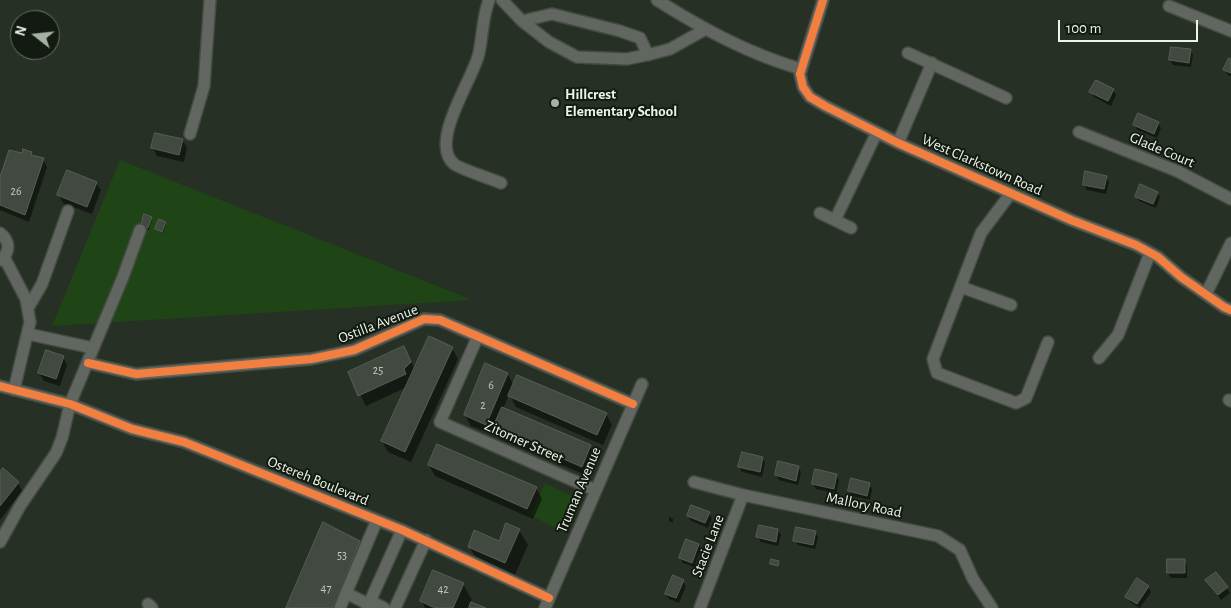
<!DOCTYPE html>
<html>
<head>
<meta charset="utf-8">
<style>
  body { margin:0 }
  #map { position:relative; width:1231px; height:608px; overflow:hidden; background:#273025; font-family:"Alegreya Sans",sans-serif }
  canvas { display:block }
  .north { position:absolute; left:10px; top:10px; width:50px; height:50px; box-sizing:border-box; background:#131a11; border:1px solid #697267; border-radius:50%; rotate:286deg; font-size:14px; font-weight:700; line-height:20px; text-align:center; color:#eaf5e8 }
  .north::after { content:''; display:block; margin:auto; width:18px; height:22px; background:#a6b0a4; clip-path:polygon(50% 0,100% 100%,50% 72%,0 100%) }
  .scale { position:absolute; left:1058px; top:20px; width:140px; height:22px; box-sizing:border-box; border:2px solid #eaf5e8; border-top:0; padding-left:6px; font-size:15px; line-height:18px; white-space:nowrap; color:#eaf5e8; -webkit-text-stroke:4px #131a11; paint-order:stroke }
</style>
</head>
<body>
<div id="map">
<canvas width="1231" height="608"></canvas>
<div class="north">N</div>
<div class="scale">100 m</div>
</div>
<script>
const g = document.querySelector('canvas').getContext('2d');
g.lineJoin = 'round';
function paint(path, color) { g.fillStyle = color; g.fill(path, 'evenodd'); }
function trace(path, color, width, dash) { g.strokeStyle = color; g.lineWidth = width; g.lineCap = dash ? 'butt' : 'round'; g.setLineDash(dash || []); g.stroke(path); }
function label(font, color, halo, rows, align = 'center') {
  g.font = font + ' "Alegreya Sans",sans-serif'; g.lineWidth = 4; g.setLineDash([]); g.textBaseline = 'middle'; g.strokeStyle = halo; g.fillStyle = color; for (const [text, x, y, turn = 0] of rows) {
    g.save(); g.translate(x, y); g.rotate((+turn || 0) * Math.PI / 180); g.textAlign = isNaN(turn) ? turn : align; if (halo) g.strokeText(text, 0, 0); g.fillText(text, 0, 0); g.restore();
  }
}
paint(new Path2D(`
  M120,160L472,300L52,326Z
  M545,483L577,499L562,531L530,515Z`), '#1f4416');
paint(new Path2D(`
  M1190,50L1193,55L1191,67L1173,65L1170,60Z
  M1231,60V76L1228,75L1225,70Z
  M1113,90L1116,95L1111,106L1094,97L1091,92Z
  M1158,123L1161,128L1157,138L1137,130L1135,125Z
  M182,140L187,148L184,162L157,156L153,148Z
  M31,153L33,157L43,159L47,167L29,222L0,210V181L22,154Z
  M1106,177L1109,182L1106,194L1087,190L1084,185Z
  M96,183L101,190L92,214L63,203L59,195Z
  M1157,193L1160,197L1156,208L1139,201L1136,196Z
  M151,218L152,220L149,230L143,227Z
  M165,223L166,225L163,233L158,231L156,229Z
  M404,348L415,370L452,348L458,359L411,462L388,452L382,441L407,387L366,406L349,372Z
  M63,357L67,365L60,386L44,381L39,373Z
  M507,373L514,386L606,414L612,425L603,445L516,407L509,394L503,409L590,446L596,457L588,476L500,439L494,429L492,434L471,426L465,415Z
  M763,458L765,463L762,477L742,472L739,467Z
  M779,463L798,467L801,472L798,485L779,480L776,475Z
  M429,465L536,488L542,499L533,519L435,476Z
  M0,475L18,483L22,491L0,520Z
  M836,475L839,480L836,493L816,489L813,484Z
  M869,484L872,489L870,500L852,496L849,491Z
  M709,513L712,518L708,528L691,521L688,516Z
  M669,517L673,519V523L669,521Z
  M519,530L528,545L514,577L478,562L469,546L499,543Z
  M778,530L781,535L778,546L761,542L758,537Z
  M815,532L818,537L815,549L798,545L795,540Z
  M687,541L699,545L701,550L694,567L683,563L680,558Z
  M359,542L365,553L343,608H288Z
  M1184,560L1187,565V578H1171L1168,573Z
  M1216,573L1230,593L1221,600L1210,585Z
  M683,581L686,586L679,603L669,599L666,594Z
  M463,584L472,600L470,603L482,608H425L422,601Z
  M1148,587L1151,592L1140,608L1130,602L1127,597Z`), '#0007');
const building = new Path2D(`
  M1171,47L1191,49L1189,63L1169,60Z
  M1229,58L1231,59V73L1223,70Z
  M1096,80L1114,89L1108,101L1089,92Z
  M1138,113L1159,122L1154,134L1133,125Z
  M155,133L183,139L179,155L151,148Z
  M23,149L32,152L31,155L44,158L25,215L0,205V177L9,150L22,153Z
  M67,170L97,182L87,207L57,195Z
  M1085,171L1107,176L1104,189L1083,185Z
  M1140,184L1158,192L1153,204L1135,197Z
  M144,214L152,217L148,228L141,226Z
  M159,219L166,222L162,232L155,229Z
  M429,336L453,347L405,452L381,441Z
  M404,346L411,362L404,369L406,374L358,396L348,372Z
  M46,350L64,356L56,379L38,373Z
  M485,363L508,373L486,425L464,415Z
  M517,375L607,413L597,435L508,396Z
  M502,407L591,445L582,467L493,428Z
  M437,444L537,487L527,509L428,465Z
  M742,452L763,457L760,472L738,467Z
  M778,461L799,466L796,481L775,475Z
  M3,468L19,482L0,506V472Z
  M815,469L837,474L834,489L812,484Z
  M851,478L870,483L867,496L848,491Z
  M691,505L710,512L705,523L687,516Z
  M323,522L360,541L333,608H286Z
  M506,523L520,529L505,563L468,547L474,530L499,541Z
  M759,525L778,529L776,542L756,537Z
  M796,527L816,531L813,545L793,541Z
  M686,539L699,544L692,563L679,558Z
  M771,559L779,561L778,566L770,564Z
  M1167,559H1185V573H1167Z
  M433,570L464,583L453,608H435L420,601Z
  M1216,572L1228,587L1218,595L1205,580Z
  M673,575L684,580L676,598L665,594Z
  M1137,578L1149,586L1137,604L1125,597Z
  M471,602L486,608H469Z`);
paint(building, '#424940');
trace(building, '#575f55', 1);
const minor = new Path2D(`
  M489,0C482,19 483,34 479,53C474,78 428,142 454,164C460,169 492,179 501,183
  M502,0L522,21L549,42L577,57L627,59L651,54L670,49L706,29
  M657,0C703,29 749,54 801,69
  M823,0L800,74L803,87L810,97L825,106L898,143L1071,220L1136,245L1158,257L1181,277L1224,307L1231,310
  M1169,6L1231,31
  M522,21L552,14L620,31L640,38L648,55
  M908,53L1006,98
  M1079,132L1177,171L1231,199
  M190,134L204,86L210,0
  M898,143L932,63
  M1011,193L981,233L933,359L937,373L1016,403L1026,398L1048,342
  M820,213L851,228
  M835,220L877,132
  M0,233C10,241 11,252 0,260
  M4,257L26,299L30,322L14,390
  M961,287L1011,305
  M1206,294L1231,243
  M28,308L42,284L68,211
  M28,334L93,348
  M478,336L440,422L595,490
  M1099,358L1118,335L1150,253
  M88,363L136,374L311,359L354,350L424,319L440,320L633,404
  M0,386L70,404L132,429L184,442L402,530L549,598
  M1229,400L1231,401
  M694,482L743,495L938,536L960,550L973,579L992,608
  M0,542L20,506L56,453L62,438L70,404L123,277L140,230
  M370,601L384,608
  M148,604L152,608
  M368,604L346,593L377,520
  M340,608L346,593
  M367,608L402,530
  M395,608L426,540
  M545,608L642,384
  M700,608L743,495`);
trace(minor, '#434b41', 14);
trace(minor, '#626661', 11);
trace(new Path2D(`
  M823,0L800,74L803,87L810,97L825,106L898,143L1071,220L1136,245L1158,257L1181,277L1224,307L1231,310
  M88,363L136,374L311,359L354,350L424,319L440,320L633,404
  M0,386L70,404L132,429L184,442L402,530L549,598`), '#f27e40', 8);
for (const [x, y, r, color] of [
  [555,103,5,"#a6b0a4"]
]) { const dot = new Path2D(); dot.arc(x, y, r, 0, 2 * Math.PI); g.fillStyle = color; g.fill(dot); trace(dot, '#131a11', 2); }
label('12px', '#c0cabe', null, [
  ["26",16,191],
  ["25",378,370],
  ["6",491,385],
  ["2",483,405],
  ["53",342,555],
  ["47",326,588],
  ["42",443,589]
]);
label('bold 15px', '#eaf5e8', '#131a11', [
  ["Hillcrest",565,94],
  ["Elementary School",565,111]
], 'left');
label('15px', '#eaf5e8', '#131a11', [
  ["Glade Court",1162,150,23],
  ["West Clarkstown Road",982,165,24],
  ["Ostilla Avenue",378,324,-21],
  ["Zitomer Street",524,442,24],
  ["Ostereh Boulevard",318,481,22],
  ["Truman Avenue",579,490,-67],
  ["Mallory Road",864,505,12],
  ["Stacie Lane",708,546,-69]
]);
</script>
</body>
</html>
